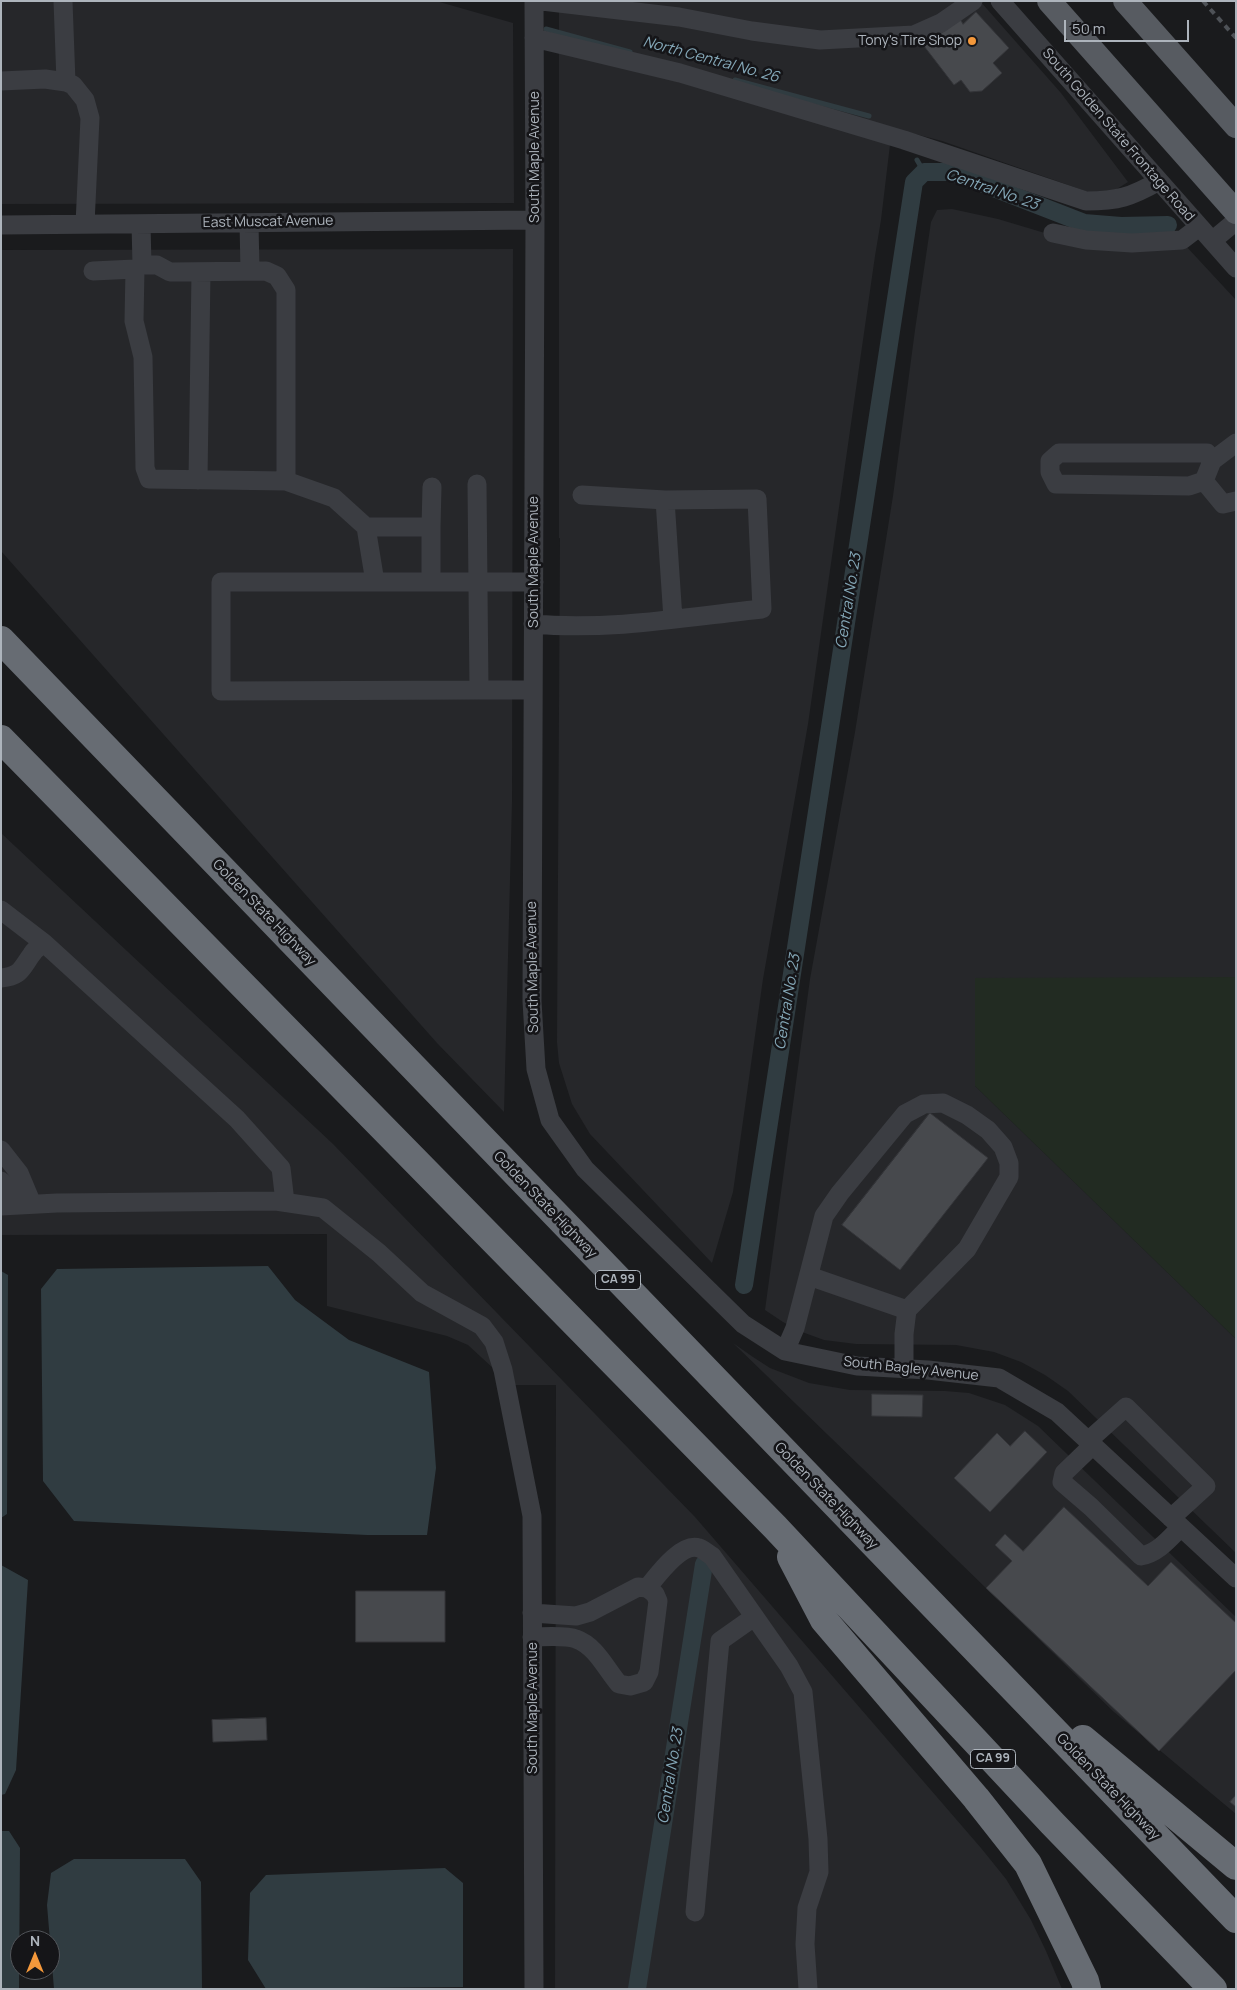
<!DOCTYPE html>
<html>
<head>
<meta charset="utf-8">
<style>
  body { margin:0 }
  #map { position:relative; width:1237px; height:1990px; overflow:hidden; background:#1a1b1d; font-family:Manrope,sans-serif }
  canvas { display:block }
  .frame { position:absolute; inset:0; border:2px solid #adb4bc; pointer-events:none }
  .north { position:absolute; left:10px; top:1930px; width:50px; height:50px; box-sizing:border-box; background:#151518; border:1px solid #52555a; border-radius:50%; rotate:0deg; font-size:14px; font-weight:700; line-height:20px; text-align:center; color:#adb4bc }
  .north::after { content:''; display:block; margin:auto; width:18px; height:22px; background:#f4983b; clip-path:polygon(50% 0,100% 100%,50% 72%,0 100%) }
  .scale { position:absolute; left:1064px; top:20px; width:125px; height:22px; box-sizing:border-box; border:2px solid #adb4bc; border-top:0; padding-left:6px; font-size:15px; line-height:18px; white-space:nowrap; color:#adb4bc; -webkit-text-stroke:4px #151518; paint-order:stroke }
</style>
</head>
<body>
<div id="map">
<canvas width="1237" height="1990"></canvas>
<div class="frame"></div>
<div class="north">N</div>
<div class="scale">50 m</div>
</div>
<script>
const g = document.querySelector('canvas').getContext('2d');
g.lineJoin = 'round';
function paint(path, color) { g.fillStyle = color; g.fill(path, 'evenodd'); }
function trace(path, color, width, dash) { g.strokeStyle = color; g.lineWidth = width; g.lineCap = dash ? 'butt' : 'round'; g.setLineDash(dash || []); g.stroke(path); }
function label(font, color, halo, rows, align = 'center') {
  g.font = font + ' Manrope,sans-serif'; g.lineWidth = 5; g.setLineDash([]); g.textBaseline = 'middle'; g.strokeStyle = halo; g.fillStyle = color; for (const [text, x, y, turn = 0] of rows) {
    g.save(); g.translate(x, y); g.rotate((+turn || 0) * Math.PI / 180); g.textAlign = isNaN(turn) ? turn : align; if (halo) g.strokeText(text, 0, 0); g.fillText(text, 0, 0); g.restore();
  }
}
paint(new Path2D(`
  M1,1H436L513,23L514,203L1,204Z
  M559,1H980L1061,93L1128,182L1112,192L1097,195L942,141L892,128L881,220L875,256L808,724L763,979L733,1192L712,1263L590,1134L572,1104L559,1063L557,1042L560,538H559Z
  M952,209L998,219L1085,245H1185L1236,300V977L975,1086L1236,1339V1553L1068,1391L1045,1375L1021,1362L994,1352L956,1345L856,1344L824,1340L802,1332L783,1322L765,1310L810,979L855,732L893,496L915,330L931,222L937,210Z
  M513,249L512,802L504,1112L437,1043L1,551V250Z
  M1,833L333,1144L695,1517L981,1848L1006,1879L1031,1920L1046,1951L1062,1989H555L556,1385H504L494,1369L468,1345L447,1336L327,1306V1234L1,1235Z
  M733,1343L753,1357L770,1368L809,1383L850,1390L945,1391L969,1393L1005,1405L1038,1426L1236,1617V1814L1114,1712Z`), '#26272a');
paint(new Path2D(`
  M1236,977V1339L975,1086V978Z`), '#222b22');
paint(new Path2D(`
  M268,1266L295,1300L349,1340L429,1372L436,1468L427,1535H367L74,1521L43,1481L41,1289L57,1269Z
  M1,1271L8,1275L7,1514L1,1518Z
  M1,1565L28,1580L16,1770L5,1794L1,1795Z
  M1,1831H9L20,1848L19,1989H1Z
  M74,1859H185L201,1882L202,1989H54L47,1905L51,1873Z
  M445,1868L463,1883V1987L266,1989L248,1960L250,1893L266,1875Z`), '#303c41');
trace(new Path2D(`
  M546,29L630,52
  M735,80L869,116
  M917,160L924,172`), '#303c41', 5);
trace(new Path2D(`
  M744,1285L914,182L924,172H948L963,176L1084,223L1121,226L1168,225
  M637,1989L704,1564`), '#303c41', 18);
const building = new Path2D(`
  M976,12L1009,48L993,63L1002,73L982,91L970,92L961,80L954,85L924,46L960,19L963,24Z
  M930,1113L988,1158L900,1270L842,1225Z
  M872,1394L923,1395L922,1417L872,1416Z
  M1025,1431L1047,1452L990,1512L954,1478L997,1433L1010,1446Z
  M1064,1507L1148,1586L1171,1562L1236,1623V1670L1159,1751L986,1588L1012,1561L995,1545L1005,1534L1023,1551Z
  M356,1591H445V1642H356Z
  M266,1718L267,1740L213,1742L212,1720Z
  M1236,1795V1807L1230,1802Z`);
paint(building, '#47494d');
trace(building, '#343539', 1);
trace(new Path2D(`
  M63,1L66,82
  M534,1L535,220L532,1001L536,1069L550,1120L585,1169L743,1324L785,1351L857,1366L928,1370L999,1378L1057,1412L1236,1578
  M542,1L679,17L752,31L820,40L914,35L941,23L973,1
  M1000,1L1236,268
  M534,38L680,73L904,140L1086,201C1118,201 1131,197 1159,181
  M1,81L45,79L66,82L73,85L85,100L90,118L85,224
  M249,223L250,271
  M1,225L535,220
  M1053,233L1086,240L1132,243L1182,240L1199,227
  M1212,241L1236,221
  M142,265H157L170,272L266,271L277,276L286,290V481
  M135,269L134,321L143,357L145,468L149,479L286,481L334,498L366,527L375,582
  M93,271L135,269L142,265L141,224
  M1212,461L1207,453H1059L1050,461V472L1056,484L1189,486L1204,481L1212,461L1236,443
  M198,480L201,272
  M1204,481L1223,504L1236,501
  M477,484L479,690H533
  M665,500L673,619
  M366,527H431V581
  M431,527L432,487
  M533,624C609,631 687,617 762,609L757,499L665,500L582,495
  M479,690L221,691V582H534
  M1,910L44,943C40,946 35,949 32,954C21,969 21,976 1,978
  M44,943L237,1119L281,1168L285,1202
  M1,1150L19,1173L32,1204
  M1,1181L15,1197L32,1204
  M1,1206L57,1203L276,1201L323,1208L379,1253L422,1293L482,1326L494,1342L503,1370L532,1516L534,1989
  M809,1276L907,1310
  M785,1351L795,1328L824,1216L840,1193L905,1114L924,1104L943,1103L967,1115L988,1130L1003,1147L1009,1163V1177L967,1249L907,1310L904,1334V1369
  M1088,1441L1126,1407L1206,1486L1171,1518
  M1092,1446L1064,1473L1062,1482L1091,1507L1141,1556C1158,1553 1169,1539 1181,1527
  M647,1588C657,1576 681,1542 699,1548C703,1549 708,1554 712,1556L789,1666L803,1692L818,1839L819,1872L807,1908L805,1944L808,1989
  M532,1613L576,1616L590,1612L638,1587L647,1588L655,1594L658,1601L649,1672L644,1682L630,1686L619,1684C606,1669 596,1646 576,1639C566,1635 544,1637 532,1637
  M695,1912L720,1641L754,1617`), '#3b3d42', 19);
trace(new Path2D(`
  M1049,1L1236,212
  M1125,1L1236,126`), '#575b61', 24);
trace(new Path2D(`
  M1,640L1236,1919
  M1,739L775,1527L1052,1823L1213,1989
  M791,1557L824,1620L976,1798L1028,1864L1085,1981L1087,1989
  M1083,1739L1236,1866`), '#676c73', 28);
trace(new Path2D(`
  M1203,1L1236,38`), '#4e5257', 4, [6, 5]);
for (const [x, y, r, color] of [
  [972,41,5,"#f4983b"]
]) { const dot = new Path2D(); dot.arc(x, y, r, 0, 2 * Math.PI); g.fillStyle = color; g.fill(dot); trace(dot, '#151518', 2); }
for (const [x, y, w] of [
  [618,1280,45],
  [993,1759,45]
]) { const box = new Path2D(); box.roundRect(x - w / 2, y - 9.5, w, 19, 4); g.fillStyle = '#151518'; g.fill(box); trace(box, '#adb4bc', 1); }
label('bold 12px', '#adb4bc', null, [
  ["CA 99",618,1280],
  ["CA 99",993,1759]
]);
label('14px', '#adb4bc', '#151518', [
  ["Tony's Tire Shop",962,41]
], 'right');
label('14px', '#adb4bc', '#151518', [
  ["South Golden State Frontage Road",1118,135,49],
  ["South Maple Avenue",535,157,-90],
  ["East Muscat Avenue",268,222,-1],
  ["South Maple Avenue",534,562,-90],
  ["Golden State Highway",264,913,46],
  ["South Maple Avenue",533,967,-91],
  ["Golden State Highway",545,1205,46],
  ["South Bagley Avenue",911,1369,6],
  ["Golden State Highway",826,1496,46],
  ["South Maple Avenue",533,1708,-90],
  ["Golden State Highway",1108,1787,46]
]);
label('italic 15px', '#84a7b7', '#151518', [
  ["North Central No. 26",711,60,15],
  ["Central No. 23",992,190,19],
  ["Central No. 23",849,601,-81],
  ["Central No. 23",788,1002,-81],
  ["Central No. 23",671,1776,-81]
]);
</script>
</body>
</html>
